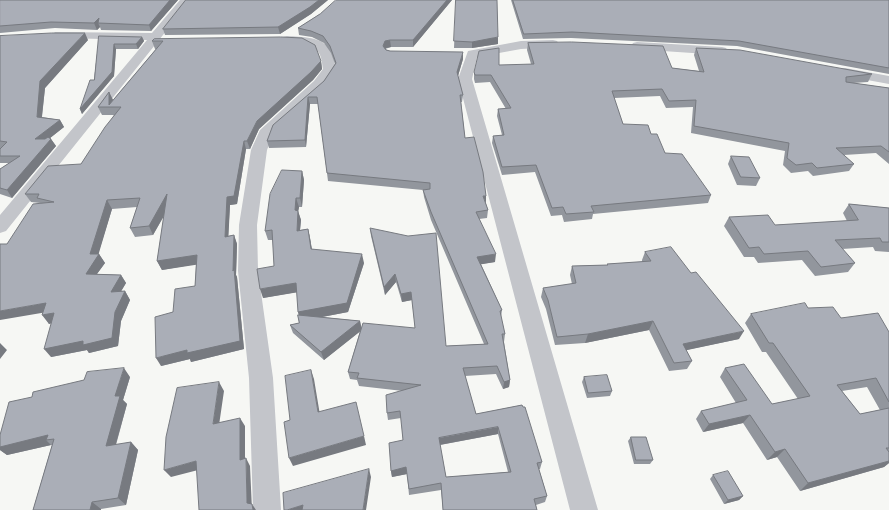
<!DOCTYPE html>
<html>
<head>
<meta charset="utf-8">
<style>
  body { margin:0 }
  canvas { display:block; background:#f6f7f4 }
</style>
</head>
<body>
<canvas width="889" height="510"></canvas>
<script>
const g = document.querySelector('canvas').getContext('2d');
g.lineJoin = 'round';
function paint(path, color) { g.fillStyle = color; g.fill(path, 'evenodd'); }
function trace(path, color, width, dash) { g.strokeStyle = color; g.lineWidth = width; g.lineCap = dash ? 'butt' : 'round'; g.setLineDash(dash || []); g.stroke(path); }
paint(new Path2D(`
  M180,0H191L6,231L0,233V215L147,40L59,38L55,36L53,34L55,32L152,33Z
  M287,36C301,37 323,36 331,51C334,56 334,63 336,69L324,87L274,132L267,150L257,225L258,271L273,378L281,510H253L249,378L238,271L239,225L251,150L260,130L314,81L323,69C322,64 322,58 319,53C313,41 293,45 283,43L281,40L283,37Z
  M553,40L557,41L559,44L557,47L521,49L477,57L472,79L598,510H570L458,79L468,51L521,41Z
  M637,42L722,47L726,48L728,51L726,54L722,55L633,49L631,46L633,43Z
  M845,68L889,76V84L840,75L839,72L840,69Z`), '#c3c5ca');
paint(new Path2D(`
  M0,0H178L151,31L101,30L100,27L97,30L55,28L0,33Z
  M186,0H328L311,14L280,34L165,35L163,29Z
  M452,0L413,47H391L385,49L390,51L463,59L458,76L463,95L462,102H461L465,138L488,210L487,218L479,219L495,262L481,264L502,310L501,317L505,334L504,342L510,380L509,387L503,389L496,374L465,376L476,414L522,405L542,462L540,469H539L547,496L545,502L536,505L537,510H443L441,490L409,495L407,474L392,477L391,471L403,440L401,418L388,420L387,413L403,391L359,386L357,380L350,379L348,372L360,331L324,360L293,333L290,325L299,323L297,292L263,298L274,266L273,240H268L265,231L302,171L304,180L302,207H299L298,211L301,220L300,230L308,229L310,238L312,249L364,263L348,312L322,317L360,321L361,328H415L412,300L402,302L396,282L385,295L371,236L370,228L446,346L484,344L431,220L424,197L423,190L328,181L318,104H310L306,147L269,148L267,141L324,81L335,64L331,53L324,43L312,37L299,35L298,28L320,14ZM498,434L508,472L446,477L440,445Z
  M456,0L498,44L472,48H454Z
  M511,0H889V74L737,46L571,38L523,39Z
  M0,36L88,40L45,88L42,117L60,120L64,127L50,138L51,139L56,146L12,198L0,194V169L9,163H0Z
  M99,36L142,37L144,41L138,49H116L114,76L82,114L80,109L94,80Z
  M154,39L321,61L322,69L313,80L259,129L250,149H246L237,204L230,205L228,236L234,235L237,244L236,275L237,277L244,349L191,362L190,359L161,366L173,312L195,286L196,264L162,270L157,261L164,216L153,235L135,237L130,228L137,207L112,209L98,254H99L105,263L97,274L121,275L126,283L121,291H125L130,300L121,321L118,346L89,353L87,350L51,357V323L49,324L43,313L7,244L41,204L40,203L31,202L25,194L81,164L114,115H102L98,107L109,92L113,100L156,49H155L152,41Z
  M528,43L672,68L699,71L694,55L696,48L872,74L868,82L853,83L889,88V164L876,153L844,155L854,164L849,171L813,176L808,171L791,173L783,165L785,151L691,133L693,107L666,108L660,96L614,98L623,124L651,134L665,153L711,195L708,203L593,214L592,219L564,222L562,215L551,216L535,172L502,175L492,143L493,136L502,135L497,116L498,109H506L490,82L475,83L474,79V72L531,64L527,50Z
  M731,156L760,178L756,186L737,185L728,164Z
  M849,204L889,208V252L875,251L873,247L842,249L855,263L848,272L815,276L802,260L758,263L754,257H744L724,226L729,217L775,225L847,221L843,213Z
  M645,252L739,339L686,350L692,361L687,369L669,371L649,330L585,343L555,345L546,309L541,297L543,288L572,284L570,275L572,266L607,265V264L642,262V260Z
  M808,308L889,332V463L884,467L800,491L777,457L767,460L743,423L703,432L696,419L701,411L736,403L720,377L725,368L772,404L798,399L766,352H762L745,323L751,314ZM867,387L880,410L860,414L842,391Z
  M130,377L123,400L127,404L116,445L131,442L138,450L126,505L101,509V510H33L52,445H51L7,455L0,450V435Z
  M584,377L612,391L610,396L587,398L582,382Z
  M631,437L653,460L650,464H634L628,441Z
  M713,475L743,496L739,500L724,504L710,479Z`), '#92969d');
paint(new Path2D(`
  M170,0H178L151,31L149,25Z
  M319,0H328L311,14L280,34L278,27Z
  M447,0H452L413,47V40Z
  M99,18L98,23L100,27L97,30L94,23Z
  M85,33L88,40L45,88L41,124L37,117L40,81Z
  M142,37L144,41L138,49L136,44Z
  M498,37V44L472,48V42Z
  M390,40L391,47L386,48L384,53L383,46L385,41Z
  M114,44L116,49L114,76L82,114L80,109Z
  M463,52V59L457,79V72Z
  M321,61L322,69L313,80L259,129L250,149L247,141L257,121Z
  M109,92L113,100L109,105Z
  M308,97L310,104L306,147L305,140Z
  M60,120L64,127L40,146L35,139Z
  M51,139L56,146L12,198L7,190Z
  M244,141L246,149L237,204L230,205L228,245L225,237L227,197Z
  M302,171L304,180L302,207L300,198Z
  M167,194L171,203L153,235L149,226Z
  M483,196H486V204Z
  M296,198L299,207L297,219L295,210Z
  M107,200L112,209L98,256L99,254L105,263L91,282L86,274L90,254Z
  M298,211L301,220L299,240L297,231Z
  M308,229L310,238L313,258L311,249Z
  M234,235L237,244L236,275L237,277L244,349L191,362L190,359L161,366L156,358L187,350L233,271Z
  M362,254L364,263L348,312L301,321L298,312Z
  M496,254L495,262L477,265V257Z
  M197,255L201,264L162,270L157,261Z
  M395,274L396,282L385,295L384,287Z
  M121,275L126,283L116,300L111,292Z
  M296,283L299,292L263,298L260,289Z
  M125,291L130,300L121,321L118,346L89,353L87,350L51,357L44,349L115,312Z
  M411,292L412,300L402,302L401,294Z
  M46,303L53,311L0,320V311Z
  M54,313L61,321L49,324L42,315Z
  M360,321L362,330L324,360L321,352Z
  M653,321L649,330L585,343L588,334Z
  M744,331L739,339L678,352L683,344Z
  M0,343L7,350L0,359Z
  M124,368L130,377L123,400L127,404L113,454L106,446L115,396Z
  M311,370L314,379L321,421L318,412Z
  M510,380L509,387L503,389L504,382Z
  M219,382L224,391L218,432L213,424Z
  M750,415L743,423L703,432L709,424Z
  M240,418L245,426V468L240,460Z
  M498,427V434L439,445V438Z
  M48,435L46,440L51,445L7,455L0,450V447Z
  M364,436L366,445L293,466L289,458Z
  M131,442L138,450L126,505L118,498Z
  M785,449L777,457L767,460L775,452Z
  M246,458L250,466L252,510L247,503Z
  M196,461L202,469L171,477L164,470Z
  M889,461V463L884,467L800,491L808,483Z
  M406,467L407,474L392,477L391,471Z
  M369,469L371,477L366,510H363Z
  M743,496L739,500L724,504L728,500Z
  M92,502L101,509V510H90Z
  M252,504L256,510H253Z
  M303,505L305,510H287Z`), '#777a80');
const building = new Path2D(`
  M0,0H170L149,25L98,23L99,18L94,23L51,22L0,26Z
  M186,0H319L310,7L278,27L163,29Z
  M336,0H447L413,40H390L385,41L383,46L386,50L390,51L463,52L457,72L463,95H460L465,138L474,137L483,172L486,196H483L488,210L476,212L496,254L477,257L502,310L500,311L505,334H502L510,380L504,382L497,366L463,368L476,414L522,405L523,407H525L542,462L537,463L547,496L534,499L537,510H443L441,483L409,489L406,467L391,471L389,443L403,440L400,411L387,413L386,395L421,385L357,378L359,373L348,372L363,323L415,328L411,292L401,294L395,274L384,287L370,228L408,236L436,233L446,346L488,344L431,212L423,190L430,189V183L327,173L317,97H308L305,140L267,141L273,125L324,81L336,63L330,46L323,36L311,31L298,28L320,14ZM498,427L511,472L446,477L439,438Z
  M456,0H497L498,37L472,42L454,41Z
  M513,0H889V68L739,41L572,32L524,34Z
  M52,33H85L40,81L37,117L60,120L35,139H45L48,137L51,139L7,190L0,188V169L20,156H0V149L7,142L0,141V36Z
  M99,36L142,37L136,44H114L112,72L80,109L90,80H94Z
  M281,37L302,38L315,45L321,61L311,72L257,121L247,141H244L234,196L227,197L225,237L234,235L233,271L234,268L240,341L187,353V350L156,358L155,317L173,312L175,289L195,286L197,255L157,261L167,194L149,226L130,228L140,198L107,200L90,254H99L86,274L121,275L111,292L125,291L115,312L112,338L83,345V341L44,349L54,313L42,315L46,303L0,311V244H7L33,204L54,202L37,198L39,194H25L48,166L81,164L105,127L121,107H98L109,92V105L163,41H152L154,39Z
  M572,42L663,46L672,68L704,72L696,48L740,50L872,74L846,77V82L889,88V152L881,146L836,148L854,164L817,168L812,163L796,165L787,158L789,143L694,126L696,100L669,101L662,89L612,91L623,124L648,125L651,134H657L665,153L682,154L711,195L591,206L594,212L566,214L563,207L552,208L536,165L502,167L493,136L504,135L498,109L511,108L491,75H475L474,72L479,51L499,48V65L534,64L528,43Z
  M731,156L749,157L760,178L741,177Z
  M282,170L302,171L300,198H296L295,210L298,211L297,231L308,229L311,249L362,254L347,303L298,312L296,283L260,289L257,269L274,266L272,230L265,231L270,194Z
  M849,204L889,208V242H882L880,238L835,240L855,263L821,267L808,251L764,254L759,247L749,248L729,217L768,215L775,225L858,220Z
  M671,247L691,273L696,272L744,331L683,344L692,361L674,363L653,321L588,334L557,337L548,300L543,288L576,283L572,266L608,265L607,264L651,261L645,252Z
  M805,303L808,308L833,307L841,318L878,313L889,332V402L876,378L837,385L860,414L889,408V448H886L889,452V461L808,483L785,449L775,452L750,415L709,424L701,411L747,400L725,368L744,364L772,404L810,396L773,343H769L751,314Z
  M298,315L360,321L321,352L290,325L299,323Z
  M124,368L115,396H120L106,446L131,442L118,498L92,502L90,510H33L54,439L46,440L48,435L0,447V435L9,402L32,397L33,392L84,380L87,372Z
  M311,370L318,412L356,402L364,436L289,458L284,422L290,420L285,376Z
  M607,375L612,391L588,393L584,377Z
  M219,382L213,424L240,418V460L246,458L247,503L252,504L253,510H199L196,461L164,470L166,437L177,388Z
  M631,437H646L653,460H636Z
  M369,469L363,510H302L303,505L287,510H284L283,493Z
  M728,471L743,496L728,500L713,475Z`);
paint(building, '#aaaeb7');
trace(building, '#777a80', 1);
</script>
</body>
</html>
